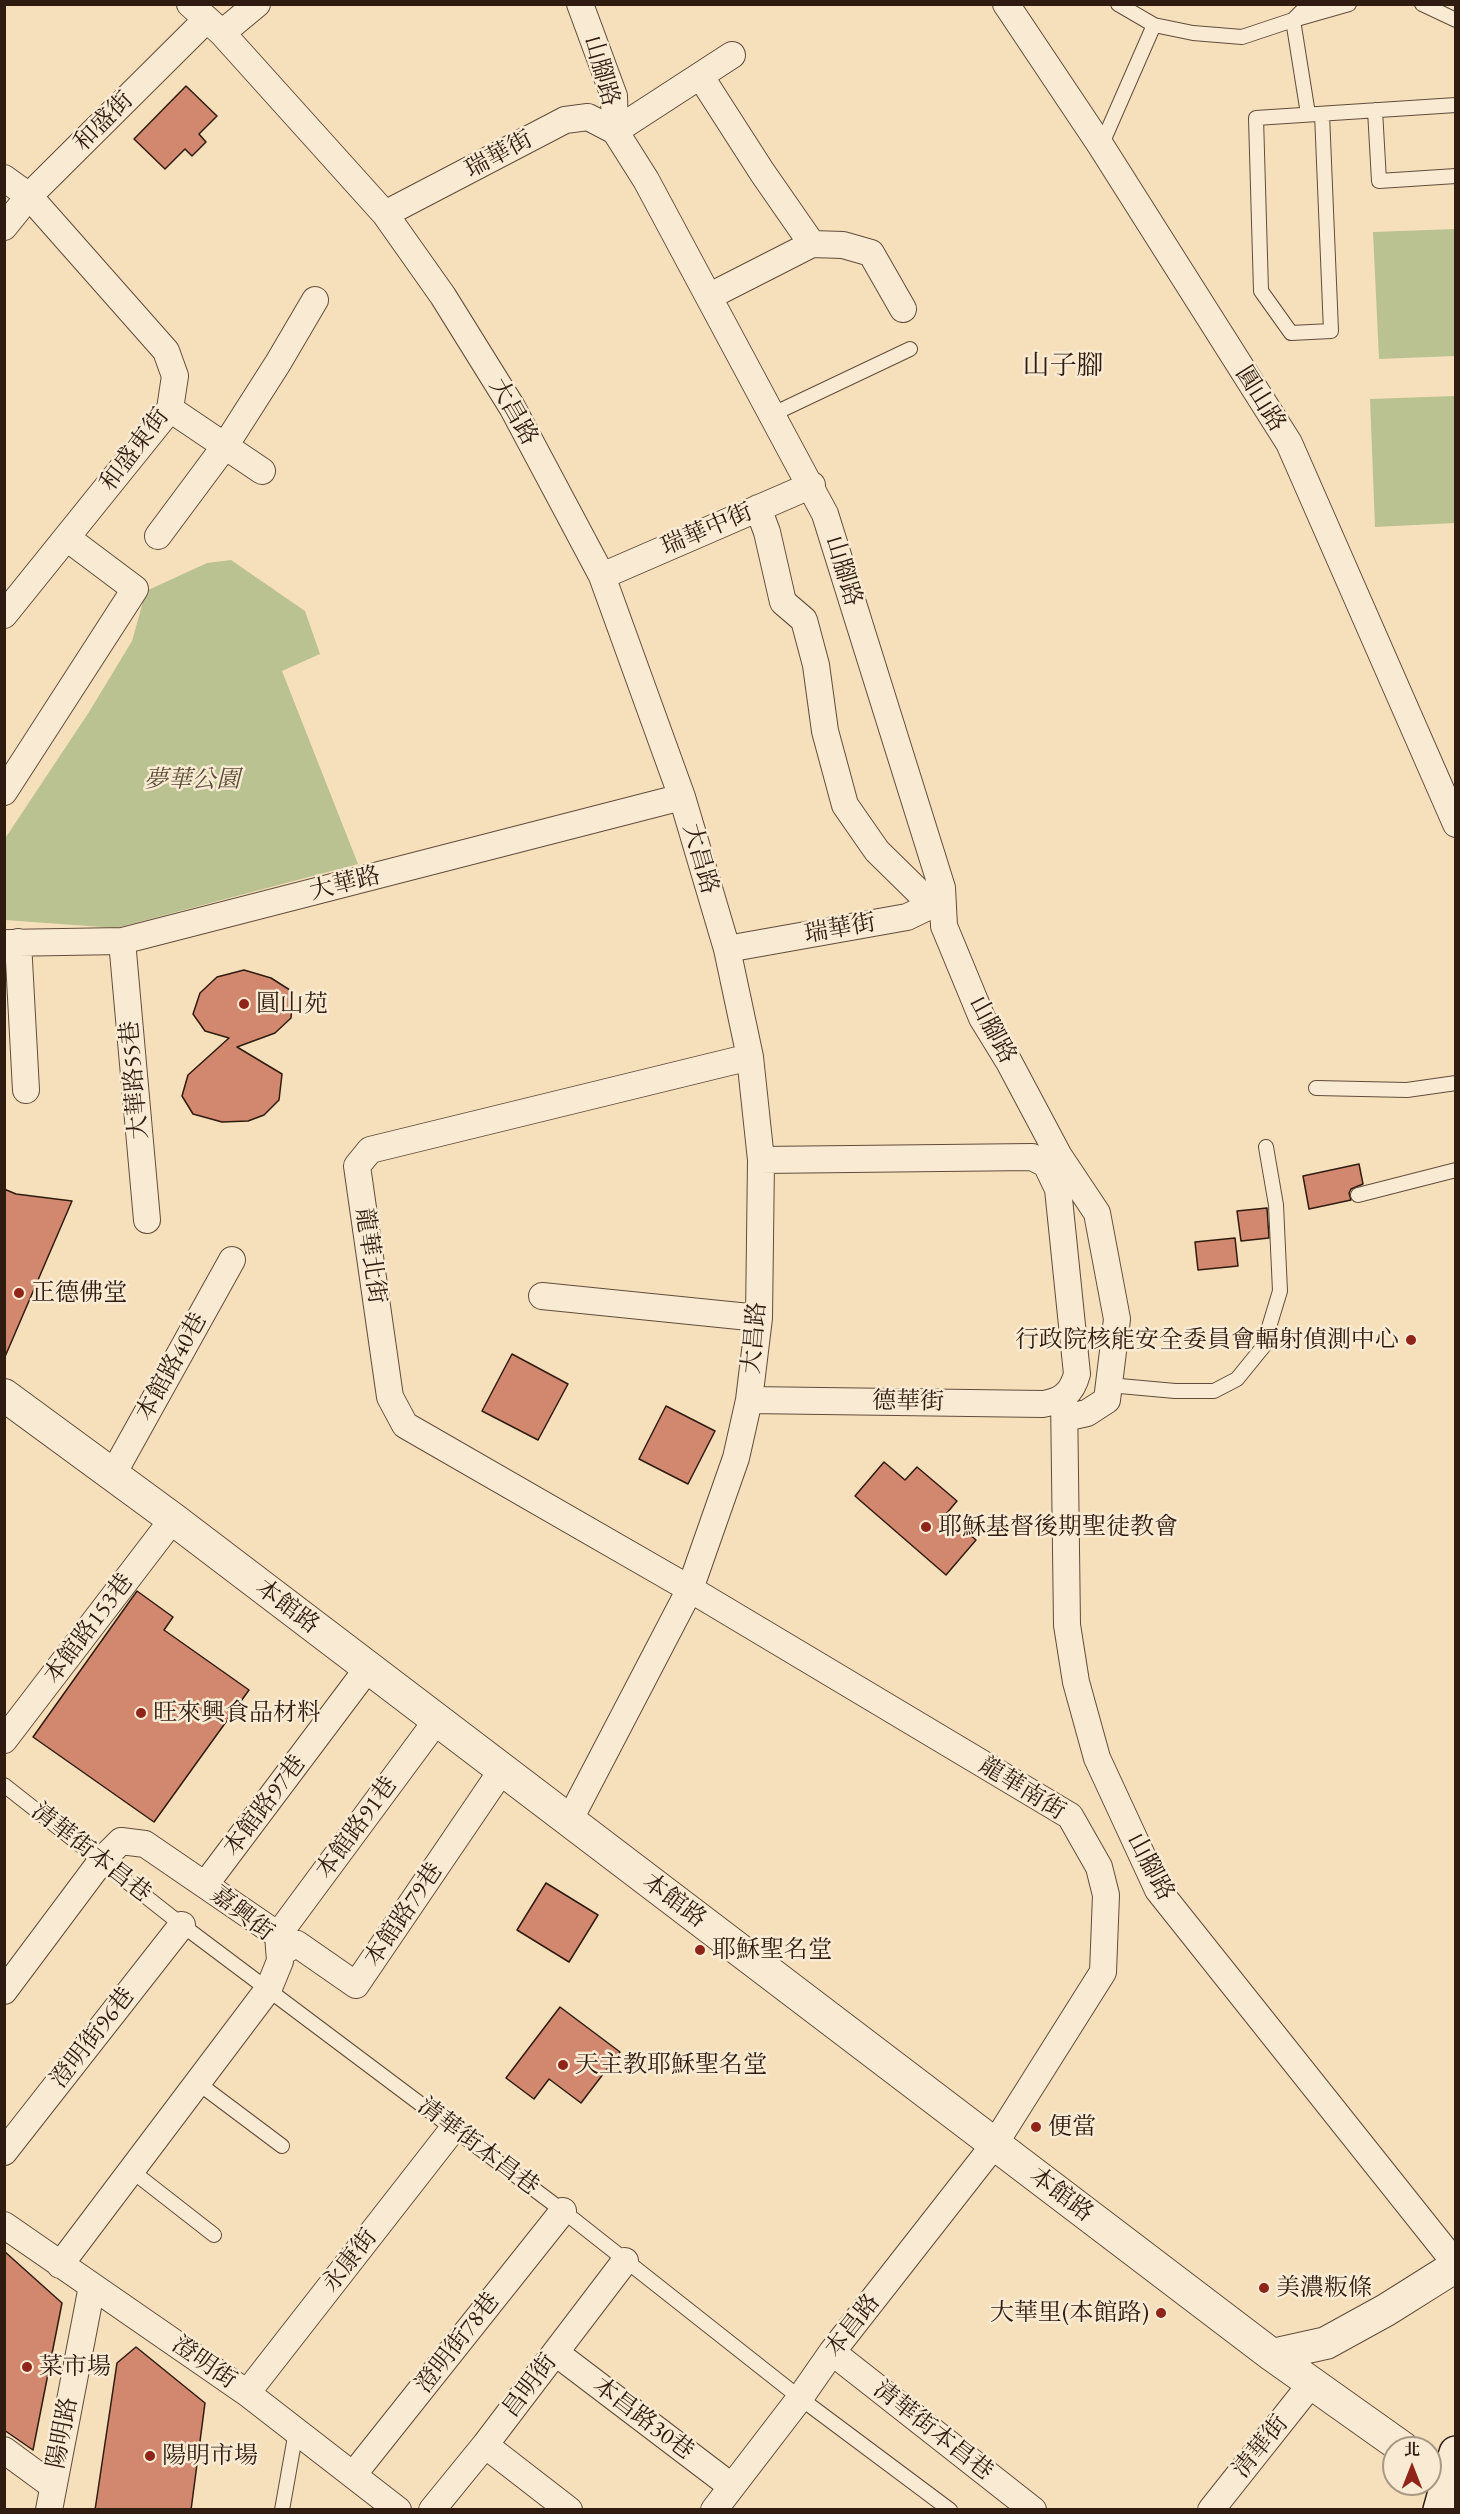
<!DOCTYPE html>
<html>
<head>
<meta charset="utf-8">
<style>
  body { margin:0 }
  #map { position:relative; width:1460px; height:2514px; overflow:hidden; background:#f6e0bc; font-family:"EB Garamond","Noto Serif TC",serif }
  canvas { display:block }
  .frame { position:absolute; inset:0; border:6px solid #2f1b10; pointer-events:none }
  .north { position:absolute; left:1382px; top:2436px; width:60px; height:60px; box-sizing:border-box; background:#f9ebd3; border:2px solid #a89885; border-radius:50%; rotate:0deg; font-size:16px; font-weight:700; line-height:24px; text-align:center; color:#2f1b10 }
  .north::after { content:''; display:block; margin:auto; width:21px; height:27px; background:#8f2418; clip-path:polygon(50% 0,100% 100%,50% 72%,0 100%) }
</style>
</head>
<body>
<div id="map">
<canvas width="1460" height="2514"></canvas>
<div class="frame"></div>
<div class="north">北</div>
</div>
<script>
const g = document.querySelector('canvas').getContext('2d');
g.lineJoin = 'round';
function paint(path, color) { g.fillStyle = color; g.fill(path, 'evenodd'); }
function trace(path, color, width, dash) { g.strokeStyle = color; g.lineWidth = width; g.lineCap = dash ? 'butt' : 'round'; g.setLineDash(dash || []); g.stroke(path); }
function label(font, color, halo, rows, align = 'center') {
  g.font = font + ' "EB Garamond","Noto Serif TC",serif'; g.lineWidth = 5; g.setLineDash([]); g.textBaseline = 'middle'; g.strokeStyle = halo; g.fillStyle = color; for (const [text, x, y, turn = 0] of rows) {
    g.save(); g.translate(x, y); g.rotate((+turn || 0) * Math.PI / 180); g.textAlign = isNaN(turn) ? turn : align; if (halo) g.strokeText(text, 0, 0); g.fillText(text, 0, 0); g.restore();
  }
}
paint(new Path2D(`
  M1455,229V356L1379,359L1373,232Z
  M1455,396V523L1375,527L1370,399Z
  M231,560L305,611L320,654L282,671L358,864L116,928L5,920L4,840L89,712L132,641L146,591L207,563Z`), '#bbc292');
const building = new Path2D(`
  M186,86L217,116L199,134L206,142L192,156L185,149L165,169L134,139Z
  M244,970L271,978L293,992L291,1018L275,1033L237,1047L282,1074L279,1100L264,1115L248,1121L222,1122L193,1114L182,1096L188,1075L229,1038L205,1031L193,1014L200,993L217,977Z
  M1359,1164L1363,1184L1351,1189L1349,1193L1351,1200L1309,1209L1303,1176Z
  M4,1189L16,1194L72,1201L4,1359Z
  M1267,1208L1269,1238L1241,1241L1237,1211Z
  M1235,1238L1238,1266L1198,1270L1195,1242Z
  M512,1354L568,1384L538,1440L482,1411Z
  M666,1406L715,1431L688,1484L639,1459Z
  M884,1462L905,1480L917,1467L957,1501L946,1514L976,1540L946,1575L855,1496Z
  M137,1591L173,1617L164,1630L249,1690L154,1822L33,1737Z
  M546,1883L598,1915L569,1962L517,1930Z
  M560,2007L620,2052L581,2103L549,2079L534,2099L506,2078Z
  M4,2251L62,2303L33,2450L4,2430Z
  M136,2347L205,2403L191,2510H95L117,2363Z`);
paint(building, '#d2886f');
trace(building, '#2f1b10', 1.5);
const service = new Path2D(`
  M1118,4L1154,25L1193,33L1242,37L1293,20L1309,4
  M1422,4L1456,20
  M1375,110L1379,181L1456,176
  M1308,114L1293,20L1349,4
  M1322,114L1331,331L1291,333L1261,291L1256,118L1456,105
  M1101,146L1154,25
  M773,414L910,349
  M1316,1088L1407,1090L1456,1083
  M1358,1195L1456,1170
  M1109,1385L1175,1391H1214L1237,1379L1263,1347L1280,1291L1276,1205L1266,1147
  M4,1785L182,1925L563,2211L800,2398L950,2510
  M198,2083L282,2146
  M132,2171L214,2235
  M282,2510L296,2431`);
const minor = new Path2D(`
  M190,4L222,33L385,214L443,296L512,407L602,576L682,797L727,949L750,1057L761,1160L759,1318L749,1400L736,1458L690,1589L569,1821
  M580,4L614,96L615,131L646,180L825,514L942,888L944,926L982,1018L1009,1062L1059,1156L1058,1189L1077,1374C1072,1393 1062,1401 1043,1404L749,1400
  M1006,4L1101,146L1289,443L1456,824
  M222,33L257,4
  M701,77L762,172L812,244
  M615,131L732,55
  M4,178L29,196L166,351L175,376L170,409L4,615
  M385,214L565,120L588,117L615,131
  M4,227L29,196L206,20
  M710,296L812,244L843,245L871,253L903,309
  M170,409L262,471
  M758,508L767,532L783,602L804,620L816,665L825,731L845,805L877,851L932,905
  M158,536L225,446L278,363L315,300
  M602,576L812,485
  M4,792L135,589L67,538
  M122,941L147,1220
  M18,942L26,1090
  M4,943L122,941L682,797
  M727,949L907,917L932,905L939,893
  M1059,1156L1097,1213L1117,1319L1107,1400L1087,1413L1065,1418
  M761,1160L1032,1157L1046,1164L1058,1189
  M542,1296L759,1318
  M1064,1397L1067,1625L1076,1682L1097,1758L1158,1890L1456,2264
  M113,1474L232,1260
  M4,1740L173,1519
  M205,1885L368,1668
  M278,1935L437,1720
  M280,1953L297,1944L356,1985L502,1770
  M4,1991L102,1860L121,1841L145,1844L278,1935L280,1961L269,1988L60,2265
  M4,2152L182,1925
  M4,2225L247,2393L398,2510
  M832,2352L1033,2510
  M556,2353L731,2486
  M247,2393L453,2129
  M485,2445L569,2510
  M4,2450L53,2486
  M353,2475L563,2211
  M49,2510L92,2286
  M432,2510L485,2445L625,2261
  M714,2510L800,2398L832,2352L994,2145L1103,1972L1106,1895L1099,1867L1070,1816L690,1589L405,1425L390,1397L357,1166L370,1150L750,1057
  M1211,2510L1311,2384`);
const tertiary = new Path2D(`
  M4,1395L173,1519L1272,2355L1403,2448
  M1272,2355L1326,2343L1386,2310L1456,2266
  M1430,2467L1456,2485`);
const secondary = new Path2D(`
  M1440,2510L1456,2453`);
trace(service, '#614c3b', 16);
trace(minor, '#614c3b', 28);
trace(tertiary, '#614c3b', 34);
trace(secondary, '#2f1b10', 36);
trace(service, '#f9ebd3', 14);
trace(minor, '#f9ebd3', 26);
trace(tertiary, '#f9ebd3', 32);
trace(secondary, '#f9ebd3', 33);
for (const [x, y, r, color] of [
  [244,1004,6,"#8f2418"],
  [19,1293,6,"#8f2418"],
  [1411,1340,6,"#8f2418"],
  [926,1527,6,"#8f2418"],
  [141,1713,6,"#8f2418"],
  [700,1950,6,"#8f2418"],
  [563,2065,6,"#8f2418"],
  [1036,2127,6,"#8f2418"],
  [1264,2288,6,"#8f2418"],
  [1161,2313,6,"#8f2418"],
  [27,2367,6,"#8f2418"],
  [150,2456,6,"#8f2418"]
]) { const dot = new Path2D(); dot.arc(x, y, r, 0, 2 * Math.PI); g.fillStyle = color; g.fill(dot); trace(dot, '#f9ebd3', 2); }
label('24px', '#2f1b10', '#f9ebd3', [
  ["山腳路",601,71,74],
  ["和盛街",104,122,-45],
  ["瑞華街",499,155,-28],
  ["圓山路",1260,399,58],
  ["大昌路",513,412,60],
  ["和盛東街",135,450,-53],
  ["瑞華中街",707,530,-23],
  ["山腳路",843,571,73],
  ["大昌路",700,859,74],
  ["大華路",345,884,-14],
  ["瑞華街",840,929,-10],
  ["山腳路",992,1030,62],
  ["大華路55巷",135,1080,-95],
  ["龍華北街",370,1256,82],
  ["大昌路",755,1338,-85],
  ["本館路40巷",172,1367,-61],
  ["德華街",908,1402,1],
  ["本館路",287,1607,37],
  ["本館路153巷",89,1629,-53],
  ["龍華南街",1022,1789,32],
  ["本館路97巷",265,1806,-53],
  ["本館路91巷",357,1828,-54],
  ["清華街本昌巷",91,1853,38],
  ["山腳路",1150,1867,62],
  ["本館路",674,1901,37],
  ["嘉興街",242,1914,38],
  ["本館路79巷",404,1915,-56],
  ["澄明街96巷",93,2038,-52],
  ["清華街本昌巷",478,2147,37],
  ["本館路",1061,2195,37],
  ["永康街",350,2261,-52],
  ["本昌路",853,2326,-52],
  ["澄明街78巷",458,2343,-52],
  ["澄明街",204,2363,35],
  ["昌明街",530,2386,-53],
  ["本昌路30巷",643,2419,37],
  ["清華街本昌巷",933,2431,38],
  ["陽明路",63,2433,-79],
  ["清華街",1261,2447,-51]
]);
label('italic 24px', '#594d37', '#f9ebd3', [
  ["夢華公園",192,780]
]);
label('24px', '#2f1b10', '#f9ebd3', [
  ["圓山苑",256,1004],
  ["正德佛堂",31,1293],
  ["行政院核能安全委員會輻射偵測中心",1399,1340,"right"],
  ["耶穌基督後期聖徒教會",938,1527],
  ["旺來興食品材料",153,1713],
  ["耶穌聖名堂",712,1950],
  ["天主教耶穌聖名堂",575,2065],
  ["便當",1048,2127],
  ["美濃粄條",1276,2288],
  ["大華里(本館路)",1149,2313,"right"],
  ["菜市場",39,2367],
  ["陽明市場",162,2456]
], 'left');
label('27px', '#2f1b10', '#f9ebd3', [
  ["山子腳",1063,367]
]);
</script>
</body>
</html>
